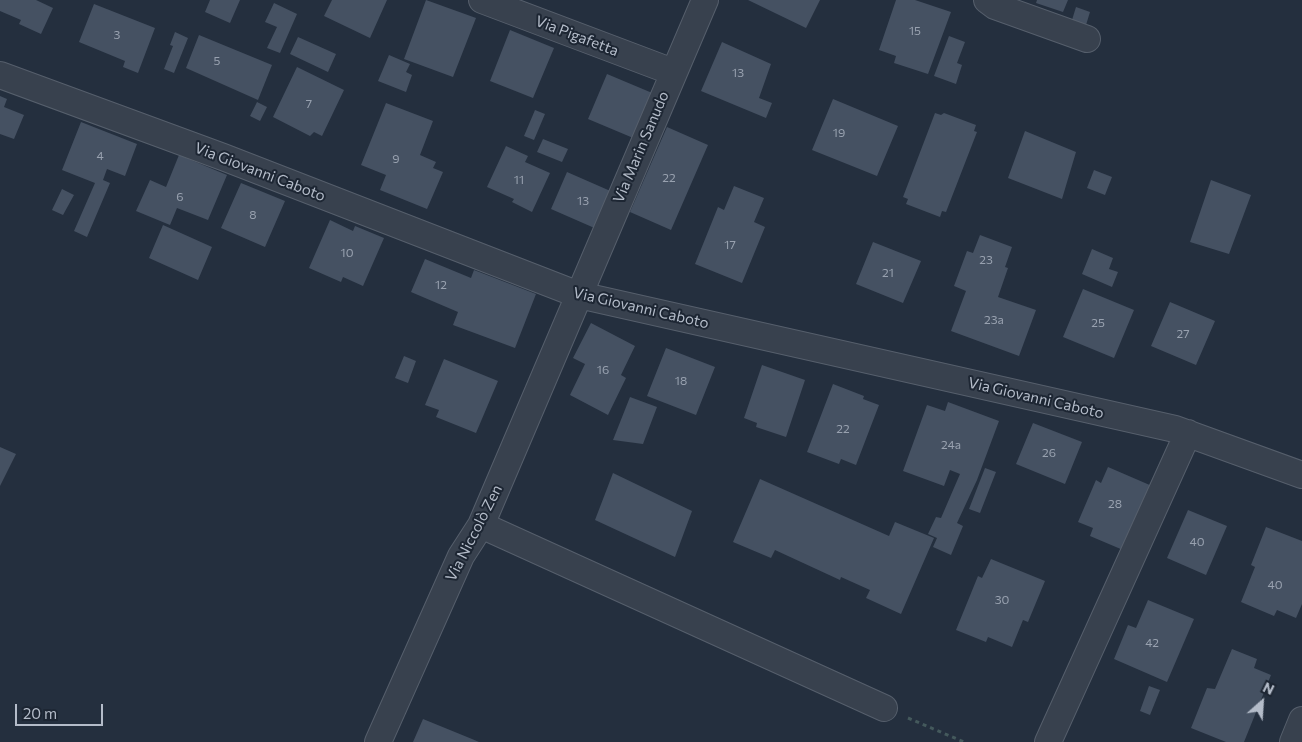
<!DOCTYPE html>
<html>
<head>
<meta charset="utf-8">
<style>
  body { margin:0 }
  #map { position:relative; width:1302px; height:742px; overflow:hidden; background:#242f3e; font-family:Commissioner,sans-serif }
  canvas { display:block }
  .north { position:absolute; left:1237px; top:677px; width:50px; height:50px; -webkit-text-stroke:4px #1d2633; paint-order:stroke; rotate:26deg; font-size:14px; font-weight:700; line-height:20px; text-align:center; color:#b4bcc9 }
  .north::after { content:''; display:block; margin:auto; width:18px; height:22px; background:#b4bcc9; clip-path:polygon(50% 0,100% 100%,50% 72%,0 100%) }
  .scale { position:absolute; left:15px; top:704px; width:88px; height:22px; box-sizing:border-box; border:2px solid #b4bcc9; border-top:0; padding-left:6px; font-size:15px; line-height:18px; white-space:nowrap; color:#b4bcc9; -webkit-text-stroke:4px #1d2633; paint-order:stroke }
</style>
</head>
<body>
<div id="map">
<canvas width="1302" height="742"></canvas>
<div class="north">N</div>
<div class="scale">20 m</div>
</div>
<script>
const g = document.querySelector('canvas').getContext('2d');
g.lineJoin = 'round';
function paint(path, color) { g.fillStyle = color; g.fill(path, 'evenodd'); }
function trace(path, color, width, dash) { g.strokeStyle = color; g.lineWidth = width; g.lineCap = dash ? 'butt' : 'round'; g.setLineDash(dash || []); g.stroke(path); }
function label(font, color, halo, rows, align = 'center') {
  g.font = font + ' Commissioner,sans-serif'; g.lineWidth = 4; g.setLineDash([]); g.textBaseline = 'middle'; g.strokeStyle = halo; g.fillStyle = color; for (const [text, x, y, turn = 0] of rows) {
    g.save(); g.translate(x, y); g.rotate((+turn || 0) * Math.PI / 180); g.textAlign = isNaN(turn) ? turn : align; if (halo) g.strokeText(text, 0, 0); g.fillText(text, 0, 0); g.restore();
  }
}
paint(new Path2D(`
  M0,0H36L53,8L41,34L19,24L21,20L0,11Z
  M210,0H240L230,23L205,12Z
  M332,0H387L370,38L324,16Z
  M426,0L476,18L453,77L404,59Z
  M748,0H820L806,28Z
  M896,0H915L951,12L928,74L894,63L896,56L879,50Z
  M1037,0H1068L1063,12L1036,3Z
  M274,3L297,14L280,53L267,48L277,27L265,22Z
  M94,4L155,28L138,73L123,67L125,61L79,42Z
  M1076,7L1090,12L1086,25L1072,20Z
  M510,30L554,48L533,98L490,81Z
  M175,32L188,38L174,73L164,69L173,46L170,45Z
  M199,35L272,65L258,100L186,68Z
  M949,36L965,42L957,63L962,65L956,84L934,76Z
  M298,37L336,54L328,72L290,54Z
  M722,42L771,64L759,98L772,103L766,118L701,91Z
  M389,55L410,64L406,72L412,75L406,92L378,81Z
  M297,67L344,90L322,136L314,132L310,136L273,117Z
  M607,74L657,95L638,140L588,119Z
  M0,96L7,99L4,107L24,115L14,139L0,134Z
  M833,99L898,126L877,176L812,150Z
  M257,102L267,107L260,121L250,116Z
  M386,103L433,121L420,155L436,162L433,168L443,172L427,209L380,190L386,175L361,165Z
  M535,110L545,114L534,140L524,136Z
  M935,113L941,115L944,113L976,125L974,131L977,132L946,212L942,211L940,217L906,204L908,199L903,197Z
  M81,122L137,144L125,176L107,169L103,180L110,183L87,237L74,231L95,183L62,170Z
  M667,127L708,145L671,230L630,212Z
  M1025,131L1076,152L1062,199L1008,178Z
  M543,139L568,149L562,162L537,152Z
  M506,146L528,156L525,162L550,173L532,212L512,202L514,199L487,187Z
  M179,155L227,175L208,220L177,208L170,225L136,211L150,180L166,187Z
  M1094,170L1112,177L1105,195L1087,188Z
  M567,172L615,193L599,230L551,209Z
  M1211,180L1251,195L1229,254L1190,242Z
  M241,183L285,201L265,247L221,228Z
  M734,186L764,198L754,222L765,227L742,283L695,264L718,207L724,210Z
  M62,189L74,195L63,215L52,210Z
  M330,220L353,231L355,226L384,238L363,286L343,277L341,282L309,268Z
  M163,225L212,247L198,280L149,258Z
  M980,235L1012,247L1005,267L1008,268L998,297L1036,310L1019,356L951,331L966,291L954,286L967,251L973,253Z
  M873,242L921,261L903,303L856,284Z
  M1092,249L1113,258L1109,269L1118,272L1112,287L1082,274Z
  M425,259L471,278L474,270L536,294L515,348L453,325L458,312L411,292Z
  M1083,289L1134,310L1114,358L1063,337Z
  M1170,302L1215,321L1196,365L1151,346Z
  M591,323L635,346L621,375L626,378L608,415L570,395L585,364L573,358Z
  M666,348L715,367L696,415L647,396Z
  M404,356L416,361L408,383L395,378Z
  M444,359L498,381L476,433L436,417L439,410L425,405Z
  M762,365L805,380L786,437L756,427L757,423L744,418Z
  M833,384L864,396L863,399L879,405L856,465L841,459L839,464L807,452Z
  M630,397L657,407L643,444L613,440Z
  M948,402L999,421L977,480L957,523L963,526L951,555L933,547L937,538L928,534L936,517L941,518L960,474L950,470L944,486L903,471L927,405L945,411Z
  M1033,423L1082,442L1065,484L1016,464Z
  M0,447L16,454L0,486Z
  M1108,467L1152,486L1123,550L1090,536L1093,528L1078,522L1096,480L1101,483Z
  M985,468L996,472L980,513L969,509Z
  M613,473L692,511L675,557L595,520Z
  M760,479L889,536L895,522L934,538L901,614L866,598L870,590L841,577L840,580L775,550L771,558L733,542Z
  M1188,510L1227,526L1206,575L1167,558Z
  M1266,527L1302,541V604L1296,618L1277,610L1274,616L1241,602L1255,567L1251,565Z
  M991,559L1045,581L1028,622L1023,620L1012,647L988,637L986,642L956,630L978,576L982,578Z
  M1148,600L1194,619L1167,682L1114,659L1128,625L1136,628Z
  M1232,649L1257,659L1254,668L1271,675L1244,742H1226L1191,728L1207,688L1215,689Z
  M1149,686L1160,690L1150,715L1140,711Z
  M423,719L472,739L479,742H413Z`), '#455162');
const street = new Path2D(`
  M482,0L673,72
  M987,0L995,6L1087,39
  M0,75L223,157L579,295L1175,429L1302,475
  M481,525L884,708
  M378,742L461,556L481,525L705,0
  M1048,742L1188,433
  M1293,742L1302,720`);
trace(street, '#565f6c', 28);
trace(new Path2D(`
  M908,718L964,742`), '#44595c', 3, [4, 4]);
trace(street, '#38414e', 26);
label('12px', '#98a1af', null, [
  ["15",915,31],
  ["3",117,35],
  ["5",217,61],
  ["13",738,73],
  ["7",309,104],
  ["19",839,133],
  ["4",100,156],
  ["9",396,159],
  ["22",669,178],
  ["11",519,180],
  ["6",180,197],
  ["13",583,201],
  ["8",253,215],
  ["17",730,245],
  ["10",347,253],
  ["23",986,260],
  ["21",888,273],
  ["12",441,285],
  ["23a",994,320],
  ["25",1098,323],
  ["27",1183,334],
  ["16",603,370],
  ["18",681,381],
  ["22",843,429],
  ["24a",951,445],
  ["26",1049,453],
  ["28",1115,504],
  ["40",1197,542],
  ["40",1275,585],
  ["30",1002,600],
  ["42",1152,643]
]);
label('15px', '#b4bcc9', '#1d2633', [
  ["Via Pigafetta",577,36,21],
  ["Via Marin Sanudo",641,147,-67],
  ["Via Giovanni Caboto",260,172,21],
  ["Via Giovanni Caboto",641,308,13],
  ["Via Giovanni Caboto",1036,398,13],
  ["Via Niccolò Zen",474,533,-63]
]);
</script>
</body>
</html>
